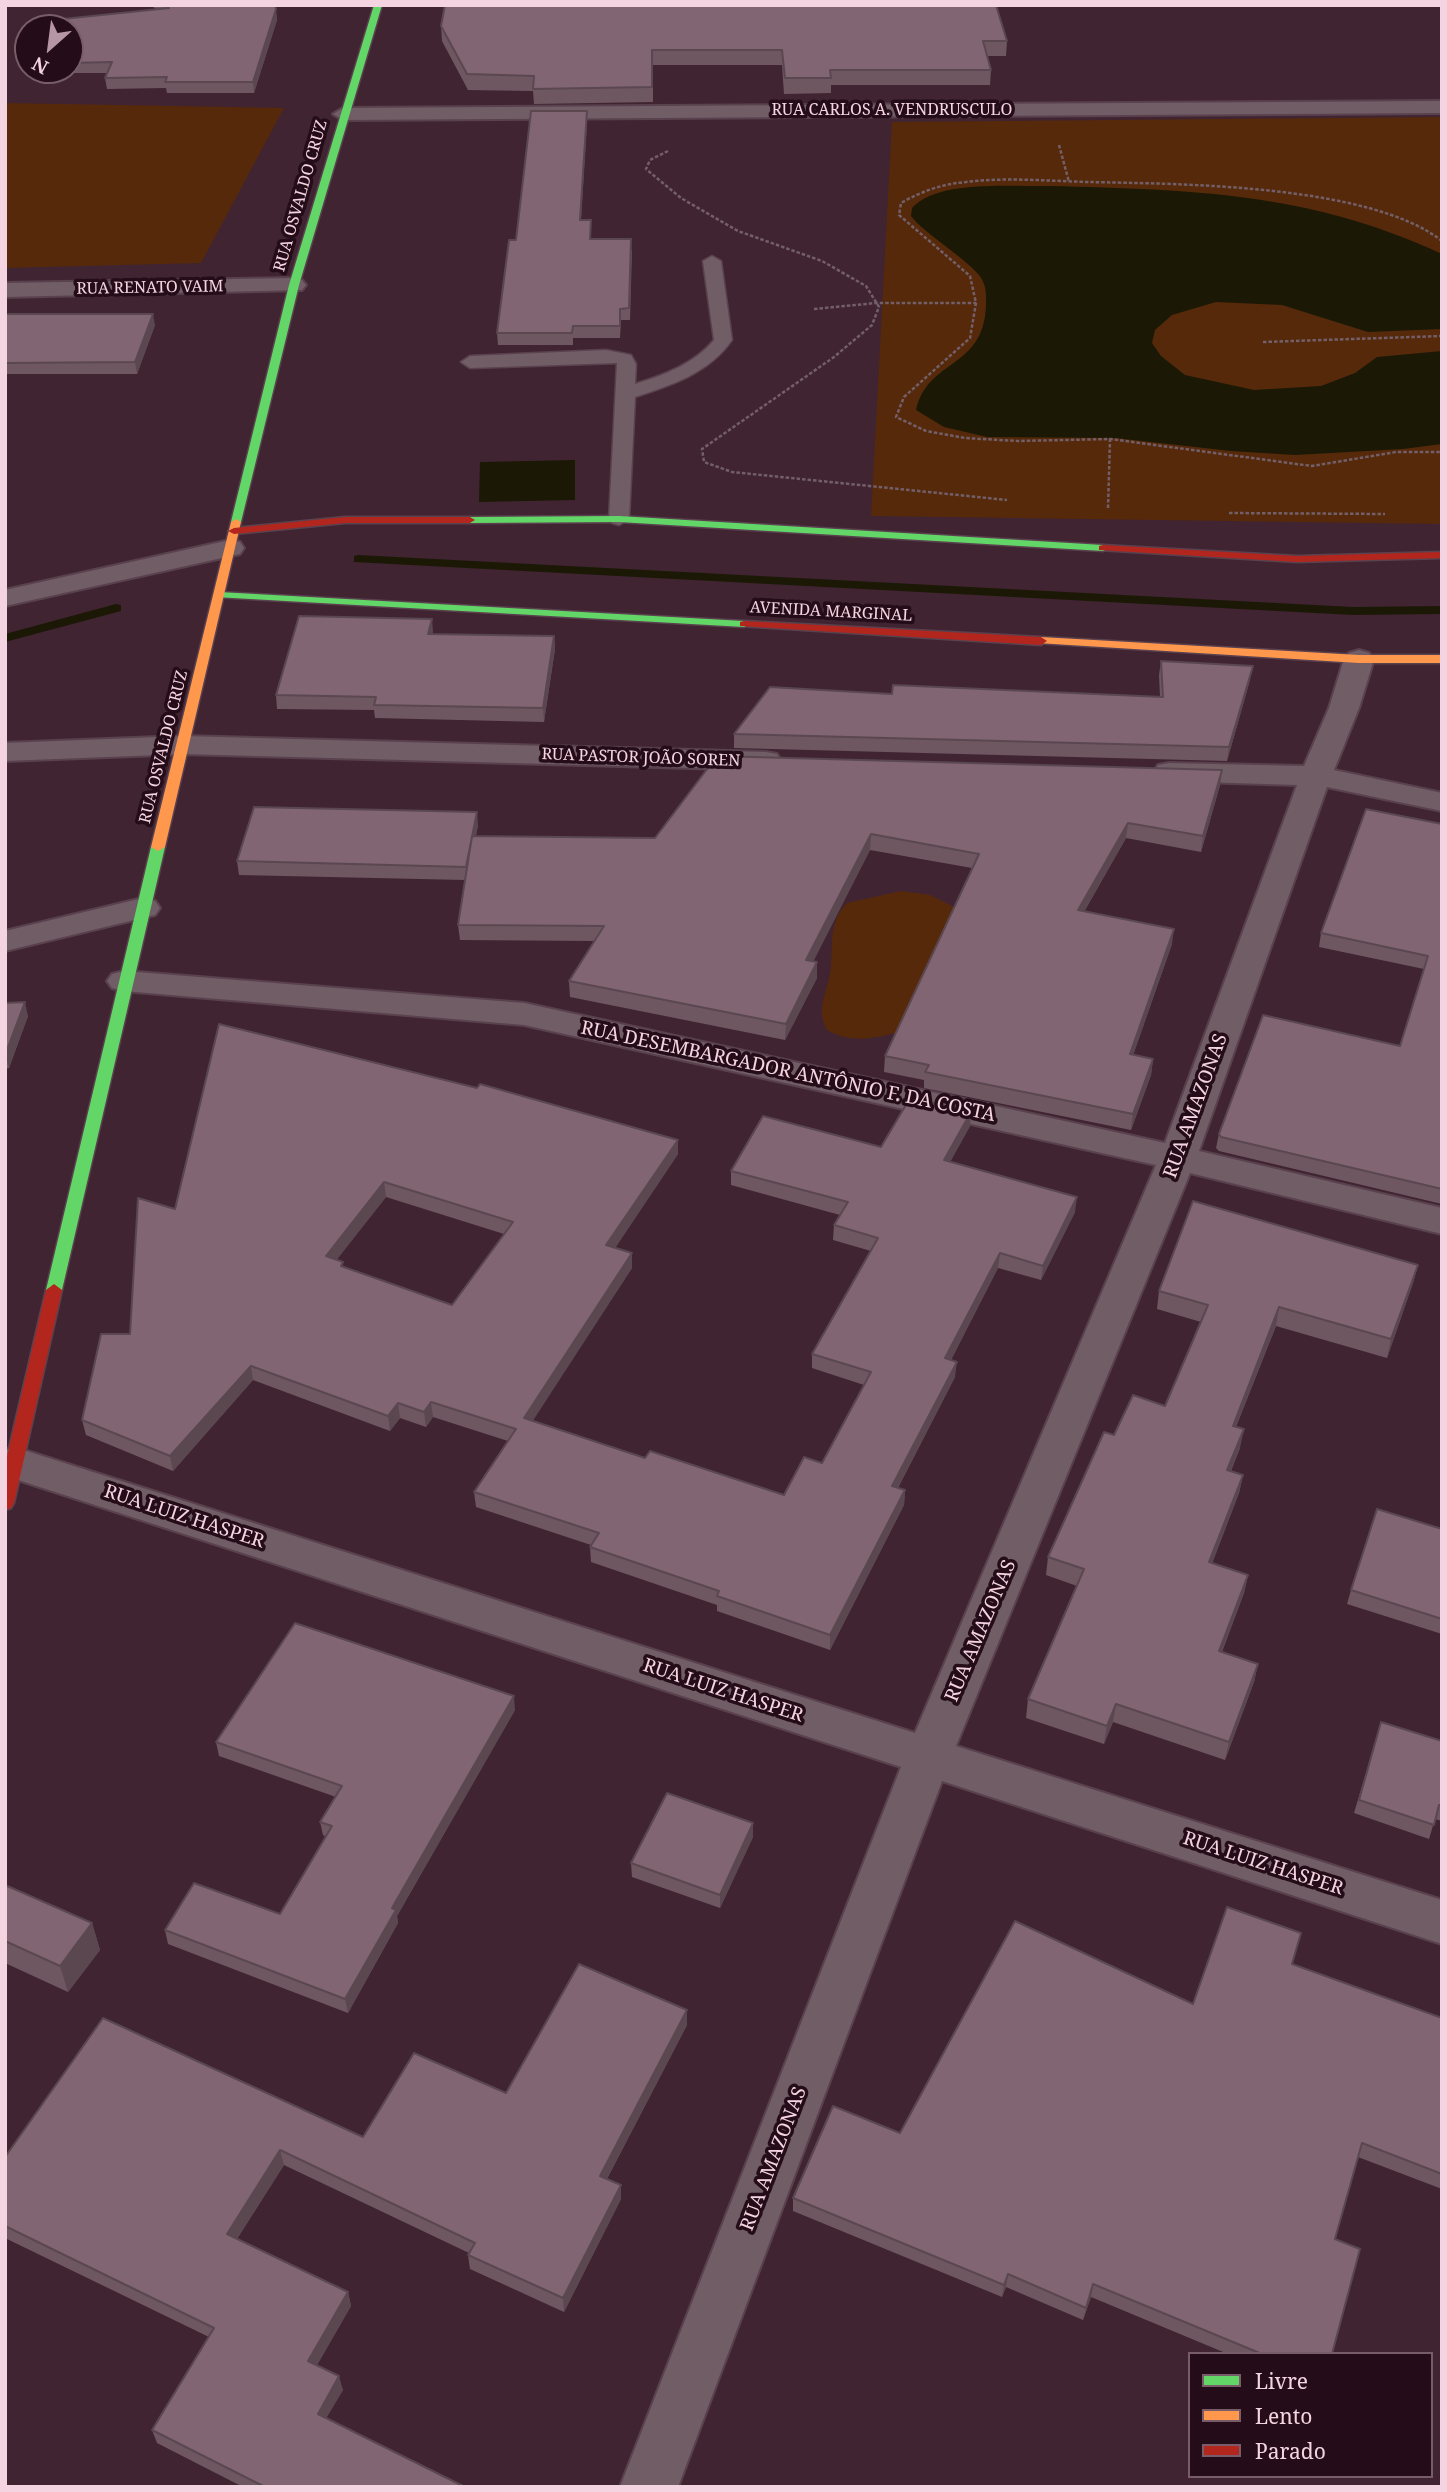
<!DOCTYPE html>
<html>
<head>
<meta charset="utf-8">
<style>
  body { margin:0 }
  #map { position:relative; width:1447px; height:2492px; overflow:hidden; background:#402432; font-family:"Noto Serif",serif }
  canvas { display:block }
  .frame { position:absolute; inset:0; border:7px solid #f5d4e1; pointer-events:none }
  .legend { position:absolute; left:1188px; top:2352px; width:245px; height:126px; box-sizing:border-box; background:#240d18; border:2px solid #785d68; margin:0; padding:9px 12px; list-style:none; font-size:21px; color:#f5d4e1 }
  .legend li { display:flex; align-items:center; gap:14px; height:35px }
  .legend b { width:35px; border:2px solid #785d68 }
  .north { position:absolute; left:14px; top:14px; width:70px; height:70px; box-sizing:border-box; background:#240d18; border:2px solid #785d68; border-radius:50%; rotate:208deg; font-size:19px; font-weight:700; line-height:28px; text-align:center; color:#f5d4e1 }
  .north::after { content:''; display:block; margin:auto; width:24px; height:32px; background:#b696a4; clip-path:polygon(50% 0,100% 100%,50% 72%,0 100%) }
</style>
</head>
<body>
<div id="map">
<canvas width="1447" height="2492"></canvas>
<div class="frame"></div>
<ul class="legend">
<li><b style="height:9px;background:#63d668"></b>Livre</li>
<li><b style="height:9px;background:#ff974d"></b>Lento</li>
<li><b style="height:9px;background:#b3261e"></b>Parado</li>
</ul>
<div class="north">N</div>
</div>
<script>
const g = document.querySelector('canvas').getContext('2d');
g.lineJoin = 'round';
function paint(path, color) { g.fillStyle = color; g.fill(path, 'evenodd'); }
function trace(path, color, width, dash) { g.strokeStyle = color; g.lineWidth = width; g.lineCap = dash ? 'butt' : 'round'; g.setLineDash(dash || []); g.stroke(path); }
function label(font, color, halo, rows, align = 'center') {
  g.font = font + ' "Noto Serif",serif'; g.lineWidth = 7; g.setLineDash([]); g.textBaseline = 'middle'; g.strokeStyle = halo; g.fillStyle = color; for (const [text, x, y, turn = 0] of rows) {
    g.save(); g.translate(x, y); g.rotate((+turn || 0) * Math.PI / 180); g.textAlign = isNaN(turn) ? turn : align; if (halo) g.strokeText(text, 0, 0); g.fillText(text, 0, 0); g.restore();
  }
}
paint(new Path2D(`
  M5,103L284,108L201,263L5,268Z
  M1442,117V524L871,516L892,122Z
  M901,891L930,895L956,908L895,1033C872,1039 849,1043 827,1030C814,1007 830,989 831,965C833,942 829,921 847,903Z`), '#56290b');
paint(new Path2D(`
  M1050,186C1194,190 1308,192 1442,254V329L1368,332L1282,305L1216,302L1172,315L1155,330L1152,343L1161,356L1185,375L1254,390L1321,386L1355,373L1377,357L1442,351V444L1403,449L1295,455L1231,451L1115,438L987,437L944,427L916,410C928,358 983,370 986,306C986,295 987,285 979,275C962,256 936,241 917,223L911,216L912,208C938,179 1012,187 1050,186Z
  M575,460V500L479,502L480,462Z`), '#1b1905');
paint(new Path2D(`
  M358,555L1353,607L1442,606V614L1353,615L354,562V556Z
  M116,604L121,605V611L5,642V634Z`), '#1b1905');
const lane = new Path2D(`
  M712,256L721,261L732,340C709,373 672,385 635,397L629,519L619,525L612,523L609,519L617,363L470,368L461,362L470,356L606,350L631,355L636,364L635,384C664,375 694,364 714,340L703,261Z`);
const street = new Path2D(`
  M1442,101V113L343,120L333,114L343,108Z
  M294,278L302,280L306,285L302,290L5,297V283Z
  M230,540L240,542L244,548L240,554L5,606V590Z
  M1359,650L1369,653L1374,659L1359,708L1334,770L1442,793V811L1327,787L1199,1151L1442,1208V1234L1190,1173L956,1746L1442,1900V1944L942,1781L678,2487H620L901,1767L15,1479L5,1482V1450L15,1447L30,1452L915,1733L1156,1165L524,1025L124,991L112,988L107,981L112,974L124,971L524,1003L1165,1143L1297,785L1169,781L1158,779L1154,772L1158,765L1169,763L1304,766L1329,708L1344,659L1349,653Z
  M184,736L766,752L777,754L781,761L777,768L766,770L184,754L5,761V743Z
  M143,898L155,901L160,908L155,915L5,951V931Z`);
const fast = new Path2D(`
  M374,5H382L299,285L241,522L232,524L231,522L289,285Z
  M619,516L1103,545L1109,548L1103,551L619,522L470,523L465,520L470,517Z
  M219,592L744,621L750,624L744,627L215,597V593Z
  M158,843L165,847L62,1290L54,1296L46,1290L151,847Z`);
const slow = new Path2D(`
  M236,519L241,522L165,847L158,851L151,847L231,522Z
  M1041,637L1359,655H1442V663H1359L1037,643L1035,641Z`);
const jam = new Path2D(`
  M345,517H470L475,520L470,523H345L234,534L228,531L234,528Z
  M1103,545L1297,556L1442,552V558L1297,562L1099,550V546Z
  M744,621L1041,637L1047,641L1041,645L740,626V622Z
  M54,1284L62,1290L14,1503L11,1508L5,1510V1465L46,1290Z`);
trace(lane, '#5a414e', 3);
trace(street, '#5a414e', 4);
trace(fast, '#5a414e', 3);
trace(slow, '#5a414e', 3);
trace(jam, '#5a414e', 3);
trace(new Path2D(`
  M1059,145L1069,182
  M668,151L650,160L646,169L681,198L738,231L822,261L866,286L879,307L872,325L834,357L702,449L704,462L732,472L1007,500
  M1442,241C1369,184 1180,184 1089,182C1048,181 1007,177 966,182C942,184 922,191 901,203L899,215L970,276L976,303L970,338L904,397L896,417L926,431L965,438L1018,441L1110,439L1312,466L1396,452H1442
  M814,309L876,303H976
  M1263,342L1442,336
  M1108,508L1110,439
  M1229,513L1385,514`), '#735f68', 2.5, [3.5, 2]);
paint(lane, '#715d66');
paint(street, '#715d66');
paint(fast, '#63d668');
paint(slow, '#ff974d');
paint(jam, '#b3261e');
paint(new Path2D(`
  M150,5H275L277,20L254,93H167L166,88L107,89L105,78L107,73H33V70H70V28L156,9Z
  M441,26L1007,41L1006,56H987L991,70L990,85H831V93L784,94L782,65H653V102L534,104L533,91L468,90L442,41Z
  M587,121L581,220L591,231V239L632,250L630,320H621L620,338H573V345H498L497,333L516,240Z
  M5,314L155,325L137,374H5Z
  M433,631L432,634L554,636L555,649L544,722L375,718L374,710L277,709L276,695Z
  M1161,661L1250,680L1227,761L734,748V734L892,694L1160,697L1159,675Z
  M1220,785L1201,852L1126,838L1084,912L1172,944L1133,1055L1153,1059L1151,1075L1131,1130L924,1088V1080L884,1072L885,1056L972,868L870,850L813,961L817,962V978L785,1040L570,997L569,981L594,941L460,940L458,925L465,880L239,875L237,861L478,825L476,836L655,838Z
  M1442,824V1204L1219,1151L1216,1148L1219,1134L1400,1046L1424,969L1319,947L1321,933Z
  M5,1003L28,1016L9,1068L5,1069Z
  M971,1112L970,1126L950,1162L1075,1212L1041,1280L998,1268L951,1360L955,1377L898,1488L905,1490L904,1505L830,1650L717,1611V1605L591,1562L590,1547L591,1545L476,1507L474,1492L508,1441L433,1417L426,1427L400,1418L390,1431L253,1380L173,1471L86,1435L82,1420L130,1334L175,1209L678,1140V1154L615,1248L632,1253V1268L532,1421L645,1458L784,1495L822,1463L864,1385L812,1368V1354L871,1251L833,1240L834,1225L840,1215L731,1185V1171L881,1147ZM386,1197L504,1234L452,1305L344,1267L336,1260Z
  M1418,1265L1413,1283L1387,1358L1276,1326L1236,1427L1240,1448L1231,1471L1243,1475L1239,1493L1212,1563L1248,1575L1244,1593L1222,1652L1258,1664L1254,1682L1225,1760L1113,1722L1104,1744L1026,1718L1028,1699L1077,1586L1046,1575L1048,1557L1114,1435L1165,1406L1201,1322L1157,1309L1159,1291Z
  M1442,1529V1634L1347,1604L1351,1590Z
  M515,1710L397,1916L398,1923L348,2013L168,1944L165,1930L280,1914L326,1837L323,1835L320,1822L336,1797L219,1756L216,1742Z
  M1381,1722L1442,1741V1821L1435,1819L1429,1839L1354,1813Z
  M753,1823V1837L720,1908L632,1877L631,1863Z
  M5,1885L92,1923L100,1950L68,1992L5,1963Z
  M1292,1964L1442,2018V2189L1358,2157L1335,2239L1332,2354H1228L1091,2297L1083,2320L1006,2287L1002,2297L793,2211V2198L900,2133L1193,2004Z
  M687,2025L607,2179L621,2185V2199L564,2312L470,2269L468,2255L469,2253L284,2165L237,2239L348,2292L351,2306L317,2365L343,2390L326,2418L465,2487H243L157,2443L152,2430L209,2337L5,2238V2157L363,2137L506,2093Z`), '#6f5762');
paint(new Path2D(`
  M276,9L277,20L254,93L253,82Z
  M587,111V121L580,231V220Z
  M153,314L155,325L137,374L135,362Z
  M432,619L433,631L429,647L428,634Z
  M554,636L555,649L544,722L543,708Z
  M1253,666L1250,680L1227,761L1229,747Z
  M1222,770L1220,785L1201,852L1203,836Z
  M477,812L478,825L467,881L466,867Z
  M1128,823L1126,838L1076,926L1078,910Z
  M871,834L870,850L806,976V960Z
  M1174,929L1172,944L1128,1070L1130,1054Z
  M817,962V978L785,1040L786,1024Z
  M25,1002L28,1016L9,1068L5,1055Z
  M1153,1059L1151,1075L1131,1130L1133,1114Z
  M971,1112L970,1126L943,1175L944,1160Z
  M678,1140V1154L607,1260L606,1245Z
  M384,1182L386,1197L328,1271L326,1256Z
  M1077,1197L1075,1212L1041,1280L1043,1266Z
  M632,1253V1268L525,1433L524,1418Z
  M1000,1253L998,1268L944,1373L945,1358Z
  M1418,1265L1413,1283L1387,1358L1391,1339Z
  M1279,1307L1276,1326L1229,1444L1233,1426Z
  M957,1362L955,1377L891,1501L892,1486Z
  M251,1366L253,1380L173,1471L170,1456Z
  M431,1402L433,1417L426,1427L424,1412Z
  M398,1403L400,1418L390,1431L388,1416Z
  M1244,1429L1240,1448L1224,1488L1227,1470Z
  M1243,1475L1239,1493L1206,1580L1209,1562Z
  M905,1490L904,1505L830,1650V1635Z
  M1248,1575L1244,1593L1215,1669L1219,1651Z
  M1258,1664L1254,1682L1225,1760L1229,1742Z
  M514,1696L515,1710L397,1916L398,1923L348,2013L345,1999L392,1908Z
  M1116,1704L1113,1722L1104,1744L1107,1726Z
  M753,1823V1837L720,1908V1895Z
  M92,1923L100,1950L68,1992L60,1966Z
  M687,2010V2025L601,2190L600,2176Z
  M280,2150L284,2165L231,2248L227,2234Z
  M621,2185V2199L564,2312L563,2298Z
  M1008,2274L1006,2287L1002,2297L1004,2285Z
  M1093,2284L1091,2297L1083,2320L1086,2308Z
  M348,2292L351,2306L312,2374L308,2361Z
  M339,2376L343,2390L321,2427L318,2414Z`), '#5a4750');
const building = new Path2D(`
  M165,5H275L276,9L253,82H165L167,77L105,78L112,62L70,63V28H49L53,20L169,8Z
  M445,5H996L1007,41H983L991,70H830L831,78H785L782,50H652V87L533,89L534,76L467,74L441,26Z
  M531,111H587L580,220H591L590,239H631L629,308L620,309V326H573L572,333H497L509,240H516Z
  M5,314H153L135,362L5,363Z
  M299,616L432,619L428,634L554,636L543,708L374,705L376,697L276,695Z
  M1161,661L1253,666L1229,747L734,734L770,687L892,694L893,685L1163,697Z
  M717,756L1222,770L1203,836L1128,823L1078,910L1174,929L1130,1054L1153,1059L1133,1114L925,1072L929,1065L885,1056L979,854L871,834L806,960L817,962L786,1024L569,981L604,926L458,925L472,836L655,838Z
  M254,807L477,812L466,867L237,861Z
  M1366,809L1442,824V1189L1221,1137L1219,1134L1263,1015L1400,1046L1428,956L1321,933Z
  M25,1002L5,1055V1003Z
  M219,1024L477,1088L480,1084L678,1140L606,1245L632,1253L524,1418L645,1458L650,1451L784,1495L804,1457L822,1463L871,1372L812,1354L878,1238L834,1225L848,1202L731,1171L763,1116L881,1147L910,1098L971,1112L944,1160L1077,1197L1043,1266L1000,1253L945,1358L957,1362L892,1486L905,1490L830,1635L717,1596L719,1591L590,1547L599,1533L474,1492L516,1429L431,1402L424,1412L398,1403L388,1416L251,1366L170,1456L82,1420L101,1334H130L138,1198L175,1209ZM384,1182L513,1222L452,1305L341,1266L343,1262L326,1256Z
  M1193,1201L1418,1265L1391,1339L1279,1307L1233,1426L1244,1429L1227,1470L1243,1475L1209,1562L1248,1575L1219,1651L1258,1664L1229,1742L1116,1704L1107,1726L1028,1699L1084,1569L1048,1557L1104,1432L1114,1435L1133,1395L1165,1406L1208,1305L1159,1291Z
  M1377,1509L1442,1529V1619L1351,1590Z
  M295,1623L514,1696L392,1908L396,1910L345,1999L165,1930L194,1883L280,1914L332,1826L320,1822L342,1786L216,1742Z
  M1381,1722L1442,1741V1806L1439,1805L1434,1825L1359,1800Z
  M667,1793L753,1823L720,1895L631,1863Z
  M5,1885L92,1923L60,1966L5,1941Z
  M1227,1907L1301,1933L1292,1964L1442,2018V2174L1362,2143L1335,2239L1360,2249L1332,2354H1262L1093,2284L1086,2308L1008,2274L1004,2285L793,2198L833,2106L900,2133L1015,1921L1193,2004Z
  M579,1964L687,2010L600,2176L621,2185L563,2298L468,2255L475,2243L280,2150L227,2234L348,2292L308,2361L339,2376L318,2414L465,2487H265L152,2430L214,2328L5,2226V2157L103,2018L363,2137L414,2053L506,2093Z`);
paint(building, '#816572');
trace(building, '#5a4750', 2);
label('16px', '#f5d4e1', '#240d18', [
  ["RUA CARLOS A. VENDRUSCULO",892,110],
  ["RUA OSVALDO CRUZ",301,196,-74],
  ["RUA RENATO VAIM",150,288,-1],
  ["AVENIDA MARGINAL",831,612,3],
  ["RUA OSVALDO CRUZ",164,747,-76],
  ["RUA PASTOR JOÃO SOREN",641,758,2]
]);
label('19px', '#f5d4e1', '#240d18', [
  ["RUA DESEMBARGADOR ANTÔNIO F. DA COSTA",788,1072,12],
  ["RUA AMAZONAS",1196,1106,-70],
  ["RUA LUIZ HASPER",184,1517,18],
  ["RUA AMAZONAS",981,1631,-67],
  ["RUA LUIZ HASPER",723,1691,18],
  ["RUA LUIZ HASPER",1263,1864,18],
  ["RUA AMAZONAS",774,2159,-69]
]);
</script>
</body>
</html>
